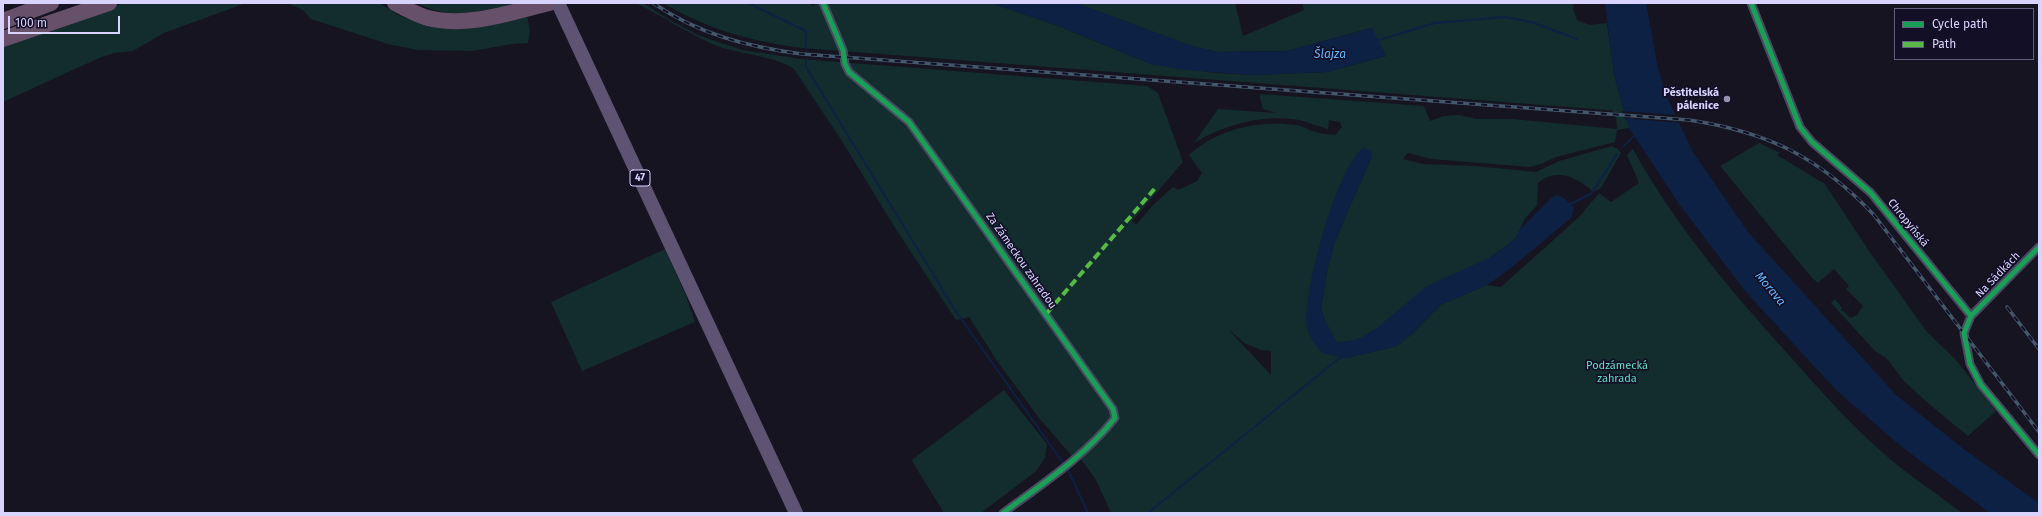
<!DOCTYPE html>
<html>
<head>
<meta charset="utf-8">
<style>
  body { margin:0 }
  #map { position:relative; width:2042px; height:516px; overflow:hidden; background:#161421; font-family:"Fira Sans",sans-serif }
  canvas { display:block }
  .frame { position:absolute; inset:0; border:4px solid #d9d4ff; pointer-events:none }
  .legend { position:absolute; left:1894px; top:8px; width:140px; height:52px; box-sizing:border-box; background:#130f26; border:1px solid #625e7d; margin:0; padding:5px 7px; list-style:none; font-size:12px; color:#d9d4ff }
  .legend li { display:flex; align-items:center; gap:8px; height:20px }
  .legend b { width:20px; border:1px solid #625e7d }
  .scale { position:absolute; left:8px; top:16px; width:112px; height:18px; box-sizing:border-box; border:2px solid #d9d4ff; border-top:0; padding-left:5px; font-size:12px; line-height:14px; white-space:nowrap; color:#d9d4ff; -webkit-text-stroke:3px #130f26; paint-order:stroke }
</style>
</head>
<body>
<div id="map">
<canvas width="2042" height="516"></canvas>
<div class="frame"></div>
<ul class="legend">
<li><b style="height:5px;background:#1a9f57"></b>Cycle path</li>
<li><b style="height:5px;background:#58b947"></b>Path</li>
</ul>
<div class="scale">100 m</div>
</div>
<script>
const g = document.querySelector('canvas').getContext('2d');
g.lineJoin = 'round';
function paint(path, color) { g.fillStyle = color; g.fill(path, 'evenodd'); }
function trace(path, color, width, dash) { g.strokeStyle = color; g.lineWidth = width; g.lineCap = dash ? 'butt' : 'round'; g.setLineDash(dash || []); g.stroke(path); }
function label(font, color, halo, rows, align = 'center') {
  g.font = font + ' "Fira Sans",sans-serif'; g.lineWidth = 3.5; g.setLineDash([]); g.textBaseline = 'middle'; g.strokeStyle = halo; g.fillStyle = color; for (const [text, x, y, turn = 0] of rows) {
    g.save(); g.translate(x, y); g.rotate((+turn || 0) * Math.PI / 180); g.textAlign = isNaN(turn) ? turn : align; if (halo) g.strokeText(text, 0, 0); g.fillText(text, 0, 0); g.restore();
  }
}
paint(new Path2D(`
  M123,3H246L164,33L133,51L114,53L99,58L3,102V47Z
  M287,3H379L400,16L432,27H463L527,15L530,31L528,43L512,44L472,51L418,50L388,44L311,19L303,10Z
  M417,3H515C509,7 501,7 494,9C466,14 442,17 417,3Z
  M636,3H643L670,20L698,35L721,43L742,50L801,59L1147,86L1158,93L1183,162L1132,221L1136,225L1153,205L1173,187L1178,190L1197,181L1202,173L1189,155C1215,130 1260,119 1296,125C1303,126 1309,130 1316,132C1322,134 1329,134 1335,135L1342,127L1340,122L1329,120L1328,129C1316,126 1304,120 1292,119C1260,115 1221,126 1194,143L1218,109L1276,113L1263,109L1260,99V94L1424,106L1430,121L1444,116L1459,115L1477,119H1512L1617,129L1616,118L1612,110H1607L802,48C750,41 709,30 663,3H808L814,6L815,3H991L1056,25L1151,64L1216,73L1252,75L1327,72L1386,56L1371,28L1287,51L1217,52L1191,46L1076,3H1235L1243,36L1304,10L1302,3H1574L1573,9L1577,20L1590,25L1607,23L1614,75L1629,128L1617,130L1615,142L1556,157L1541,164L1530,167L1431,159L1408,153L1403,159L1423,164L1476,166L1536,172L1559,161L1612,146L1618,149L1621,153L1601,188L1593,192C1578,178 1557,167 1538,183L1537,205L1524,220L1516,238L1491,257L1374,333L1356,340L1337,343L1325,321L1321,308L1327,271L1335,241L1371,158L1363,148L1307,326L1346,358L1397,346L1413,333L1440,305L1487,285L1501,287L1579,217L1599,193L1611,202L1639,183L1627,155L1633,149C1674,224 1731,291 1788,354C1818,388 1849,423 1883,453C1907,474 1936,493 1962,513H1111L1096,480L1081,459L1071,455L1039,418L997,361L969,317L956,320L897,231L840,138L794,69C777,56 735,54 712,44C686,32 662,16 636,3ZM1228,329L1244,343L1261,350L1271,351V375Z
  M1759,143L1780,153L1777,155L1825,184L1869,251L1927,332L1956,360L1996,411L1968,436C1947,419 1926,402 1906,383C1895,372 1891,358 1876,352L1831,303L1835,299L1842,308L1841,310L1843,312L1844,311L1850,318L1857,315L1863,306L1846,289L1849,286L1834,269L1818,283L1812,278L1720,166Z
  M665,249L686,296L695,322L582,371L551,302Z
  M1004,390L1047,444L1045,458L1036,471L981,513H944L912,461L913,459Z`), '#132c2d');
paint(new Path2D(`
  M991,3H1076L1191,46L1217,52L1287,51L1372,28L1386,56L1327,72L1252,75L1185,70L1151,64L1056,25Z
  M1605,3H1646L1658,68L1666,95L1693,152L1748,232L1896,395L1965,450L2039,503V513H1990L1902,447L1837,391L1745,291L1679,204L1629,128L1614,75Z
  M1363,148L1372,152L1371,158L1335,241L1327,271L1321,308L1325,321L1337,343L1359,339L1378,327L1427,286L1491,257L1516,238L1519,230L1552,197L1557,195L1564,198L1574,208L1571,218L1511,268L1487,285L1440,305L1413,333L1397,346L1346,358L1322,353C1316,345 1308,337 1307,326C1302,294 1337,166 1363,148Z`), '#0d2144');
paint(new Path2D(`
  M1622,111L1678,115L1681,123L1624,118Z`), '#161421');
trace(new Path2D(`
  M748,3L806,31V49
  M1376,41L1435,23L1505,17L1531,22L1577,39
  M806,59V67L955,310L1063,463
  M1624,146L1636,134
  M1568,205L1591,194L1617,154
  M1068,470L1088,513
  M1148,513L1342,356`), '#0d2144', 2);
trace(new Path2D(`
  M823,3L843,50L845,64L849,72L909,122L1113,409L1115,418C1084,457 1042,484 1003,513
  M1751,3L1800,127L1812,142L1871,193L1971,316
  M2039,247L1971,316L1964,333L1970,364L1981,385L2039,455`), '#4a4962', 9);
trace(new Path2D(`
  M558,3L796,513`), '#5e5373', 14);
trace(new Path2D(`
  M395,3C406,9 417,15 428,18C468,28 511,12 549,3
  M3,21L51,3
  M3,39L109,3`), '#67516a', 16);
const rail = new Path2D(`
  M653,3C698,34 748,47 802,54L1689,120C1768,132 1819,157 1874,215L2039,432
  M2007,307L2039,349`);
trace(rail, '#43596b', 3.5);
trace(rail, '#130f26', 2, [6]);
trace(new Path2D(`
  M1047,313L1157,186`), '#58b947', 4, [8, 4]);
trace(new Path2D(`
  M823,3L843,50L845,64L849,72L909,122L1113,409L1115,418C1084,457 1042,484 1003,513
  M1751,3L1800,127L1812,142L1871,193L1971,316
  M2039,247L1971,316L1964,333L1970,364L1981,385L2039,455`), '#1a9f57', 5);
for (const [x, y, r, color] of [
  [1727,99,4,"#9591b1"]
]) { const dot = new Path2D(); dot.arc(x, y, r, 0, 2 * Math.PI); g.fillStyle = color; g.fill(dot); trace(dot, '#130f26', 1.5); }
for (const [x, y, w] of [
  [640,178,20]
]) { const box = new Path2D(); box.roundRect(x - w / 2, y - 8, w, 16, 3); g.fillStyle = '#130f26'; g.fill(box); trace(box, '#d9d4ff', 1); }
label('bold 10px', '#d9d4ff', null, [
  ["47",640,178]
]);
label('bold 11px', '#d9d4ff', '#130f26', [
  ["Pěstitelská",1719,93],
  ["pálenice",1719,106]
], 'right');
label('11px', '#d9d4ff', '#130f26', [
  ["Chropyňská",1908,223,51],
  ["Za Zámeckou zahradou",1021,261,55],
  ["Na Sádkách",1998,275,-46]
]);
label('11px', '#5fe0c0', '#130f26', [
  ["Podzámecká",1617,366],
  ["zahrada",1617,379]
]);
label('italic 12px', '#62b6ff', '#130f26', [
  ["Šlajza",1330,55],
  ["Morava",1770,289,50]
]);
</script>
</body>
</html>
